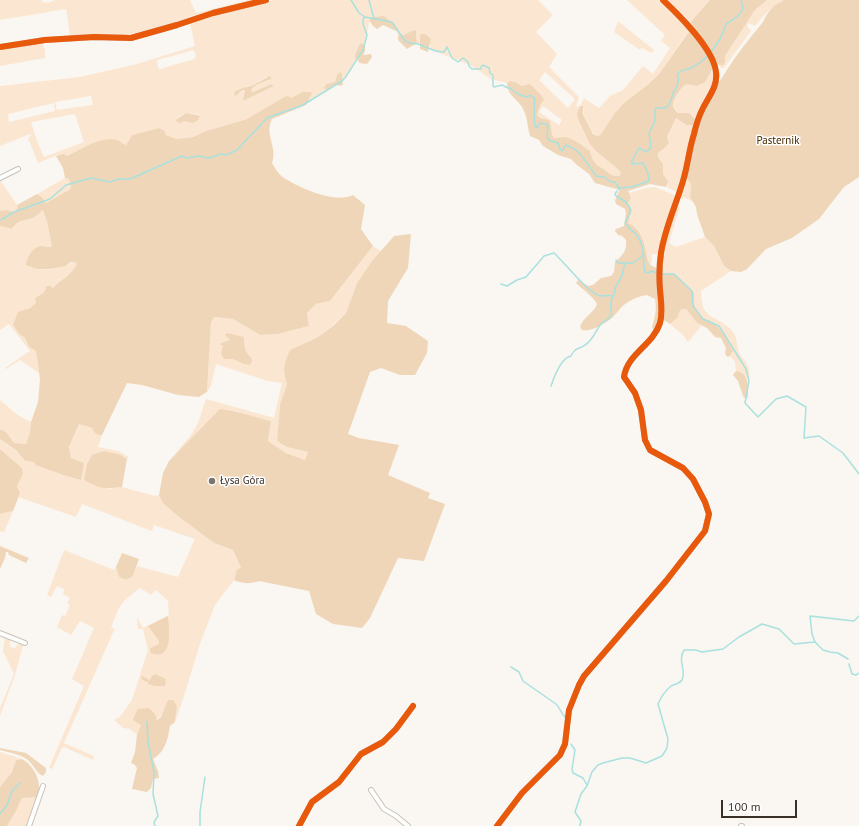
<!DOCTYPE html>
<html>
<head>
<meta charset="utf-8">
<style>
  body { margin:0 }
  #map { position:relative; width:859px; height:826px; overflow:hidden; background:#faf6f1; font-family:"PT Sans",sans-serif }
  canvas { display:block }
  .scale { position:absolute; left:721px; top:800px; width:76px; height:18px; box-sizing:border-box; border:2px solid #383027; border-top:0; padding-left:5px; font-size:12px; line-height:14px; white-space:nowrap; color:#383027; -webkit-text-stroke:3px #fff; paint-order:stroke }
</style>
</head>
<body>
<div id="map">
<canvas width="859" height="826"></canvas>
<div class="scale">100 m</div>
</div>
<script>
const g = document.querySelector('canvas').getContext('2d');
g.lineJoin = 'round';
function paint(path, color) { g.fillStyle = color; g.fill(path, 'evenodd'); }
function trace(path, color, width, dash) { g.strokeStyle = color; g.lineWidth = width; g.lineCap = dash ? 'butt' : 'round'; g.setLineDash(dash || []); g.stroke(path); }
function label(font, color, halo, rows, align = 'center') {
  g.font = font + ' "PT Sans",sans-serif'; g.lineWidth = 3; g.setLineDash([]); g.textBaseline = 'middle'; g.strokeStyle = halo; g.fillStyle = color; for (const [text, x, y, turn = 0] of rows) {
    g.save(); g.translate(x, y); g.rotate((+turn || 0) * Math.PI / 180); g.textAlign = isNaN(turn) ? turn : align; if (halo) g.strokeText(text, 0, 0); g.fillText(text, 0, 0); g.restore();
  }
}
paint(new Path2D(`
  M0,0H41L42,2L48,3L55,0H190L196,13L248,0H258L204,14L143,32L121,36L90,34L70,36L66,9L0,20Z
  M274,0H538L553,15L536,32L557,54L549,67L579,97L576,107L580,106L584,98L599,108L610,96L623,90L643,66L653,74L670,48L661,41L665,35L627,0H658L674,14L692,33H688L685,36L659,74L633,97L601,134L598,136C589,132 582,118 584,108L578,119L598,153L619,170L621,173L619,176C612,176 610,174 605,170C603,168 599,167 597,165C593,161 591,156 590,151L571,139L554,138L551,133L549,120L540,118L537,115L539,108L542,103L541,95L530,85L522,86L515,82L510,81L507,83L491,79L472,66L429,49L431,45L421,41L420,43H417V36L408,34L404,35L401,34L398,36L396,31L398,29L395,25L384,16L370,17L365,45L360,43L355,55L357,58L343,80L342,77L337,75L335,82L326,84L324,88L326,90L308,103L312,94L310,92H302L291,98L284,97L247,119L206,131L193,137L177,139L166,135L165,131L159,128L132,135L126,145L118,141L112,139L67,156C58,152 46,160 38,163L28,138L31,136L30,134L0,146V86L80,77L137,64L195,46L190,23L193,21ZM194,50L196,57L194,59L160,69L158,68L157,60ZM545,72L575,99L568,108L539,80ZM266,77L271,79C264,82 254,84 251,91L253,92L271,84L274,86L245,100L243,97L245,90H242L235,97L234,92L242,88L252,85ZM91,96L93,105L57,110L55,102ZM54,103L55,111L9,122L8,114ZM543,106L562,120L559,125L539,112ZM186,113L198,114L200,116C191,121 188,125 179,117ZM75,114L84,142L44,157L37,141L31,122Z
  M667,0H710L693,19L691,23Z
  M767,0H783V1C774,3 761,19 755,26L749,23L747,26L751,31L724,68H721L719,65H723L725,56L755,10Z
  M618,21L654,50L652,53L642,48L640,50L614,32Z
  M42,43L45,50V58L0,66V49L21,45Z
  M713,68C719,84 702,105 696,120C692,114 686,112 678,113L674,107L673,103L681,87L686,83L712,72Z
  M676,118L686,125H695L677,192L666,187L668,185L663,174L661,160L658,157V153L666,147L669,142L667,137Z
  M686,177L691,184L690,196L693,202L684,197L683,200L680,197Z
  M65,178L69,179L71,187C66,195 54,198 46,203L42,197L37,194Z
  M0,180L17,205L18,207L15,212L7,210L0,211Z
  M655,187L674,195L676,197L658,254H652L651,263H649C645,248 645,229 628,223V220L631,216L626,204L631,196L629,193L646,188Z
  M678,205L680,207L669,243L676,247L705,237L714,246L724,266L731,271L701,291C701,323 717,313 733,332C737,336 736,343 738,349C739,355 743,358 746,362C751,369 749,379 748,387L747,378L741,372L736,371L735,362L730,356L733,351C728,339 722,330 712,322C710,320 707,320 704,319C694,313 694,303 694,293L675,274L662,273L664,246Z
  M43,209L47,222L52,246C46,248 41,245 35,248L29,267L45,270L59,268L74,262L78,263L73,271L57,283L53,288L47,289L43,293L37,297L36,303L34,306L27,309L15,320L13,325L19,334L25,338L29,347L36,351L39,373L20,360L6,369L5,368L8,366L30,351L9,324L0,330V226L12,229C20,218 26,222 36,216C38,214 41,211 43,209Z
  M373,246L381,251L372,262L357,283L346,313L334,324L318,337L290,350L284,374L287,384L280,404L277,441L287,447L308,452L305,460L286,453L268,441L271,421L250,416L236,411L212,418L169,461L191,435L198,423L206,399L274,418L282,383L268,381L216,364L211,386L207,392L211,323L214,317L233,319L260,335L278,334L309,326L307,313L316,304L330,301Z
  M686,309L697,323L702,325L689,341H687L684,336L670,324L678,317L680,310Z
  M0,400L19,416L31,422L30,432L26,444L14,443L7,433L2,430H0Z
  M79,424L92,428C94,433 96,435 102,435L98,447L118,451L129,457L127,459L121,455L108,489L122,487L155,496L159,495L164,503L179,517L214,543L233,550L241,568L237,569L234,580L215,605L200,644L185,693L175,722L177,706L168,701C160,720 161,719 141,724L137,735L130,729L123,728L114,720L120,717L132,700L148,650L143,629H138L137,617L143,628L169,615L168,601L156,590L151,595L140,588C120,603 120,604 111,628H115L64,743L94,756L93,760L64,747L62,748L52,769L49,768L84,686L72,679L94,628L80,621L71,635L57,627L62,615L65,616L70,605L67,603L70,598L63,594L64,589L57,586L51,597L47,595L64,550L114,570L116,567L119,577L126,580L133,576L137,566L178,577L195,539L154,525L152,531L149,530L82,504L76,517L18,497L20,493L17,486L23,474L22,468L0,449V439L16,450L25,461L34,462L35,465L66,476L80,480L71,458L69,447Z
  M13,511L4,532L0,531V514Z
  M5,635L13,639L9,643L10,646L14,649L20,642L23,645L15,675L0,716V708L14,674L3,651Z
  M0,752L22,759L16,760L12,772L0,787Z
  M31,796L38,797L28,826H7L16,811L22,798Z`), '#fbe7d1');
paint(new Path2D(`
  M710,0H767L755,10L725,56V62L723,65H719L695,31L691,23L693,19Z
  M783,0H859V177L844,187L819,219L792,238L766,249L747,269L741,272L731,271L724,266L714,246L705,237L697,214L696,207L690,197L691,184L686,177C690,159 693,141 699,123C714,85 737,53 763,22C767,13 773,4 783,1Z
  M384,16L395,25L398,29L396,31L383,25L377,29L373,26L369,20L371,17Z
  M414,30L416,31L417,43L407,49L398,40V36L401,34L404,35Z
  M688,33H692C700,44 709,55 713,68L705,82L697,86L686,84C681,87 674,98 673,104C673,108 676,111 678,113H689L696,120L695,125H686L676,118L667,137L669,142L666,147L658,153V157L663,164V174L668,182L666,187L650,184L628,191C632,197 631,199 627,204L632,210L628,223C639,227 644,239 646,251C647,255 647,259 649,263C651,266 654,267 657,268C658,287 663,310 655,329H653L652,327C655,318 657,308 655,299L647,295C639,296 630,300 624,305C620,308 617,313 613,317C606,323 592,332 582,330L580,327C583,317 594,313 597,304C592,295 583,290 576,283L578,280L588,286L593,285L601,278L611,276L614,272L615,262C623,255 627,251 626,240L622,236L618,235L615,231L616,229L624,226L626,213L625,209L616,204L615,201L618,193L620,190L595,183L589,174L577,165L571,159L558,155L543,146L539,140L530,136C527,126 528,117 522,107C516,97 508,97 507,83L510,81L515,82L522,86L530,84L541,95L544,99L539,108L537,115L540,118L549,120C552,126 550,132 554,138C558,138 560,137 563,137C573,137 582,146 590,151C591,156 593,161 597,165C599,167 603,168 605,170C610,174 612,176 619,176L621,173L619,170L598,153L590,144L578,119L577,113L580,106H583V114L587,123L593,134L598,136L601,134L615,113L623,104L646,86L659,74Z
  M420,34H425L431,39L428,52L420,49Z
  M360,43L365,45V51L363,55L371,54L372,57L367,64L359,63L358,59L355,58V55Z
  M340,72L342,74L343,84L341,86C329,83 334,88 326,90L324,88L326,84L335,82L337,75Z
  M271,76V79C264,82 254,84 251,91L253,92L271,84L274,86L245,100H243L245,90H242L235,97L234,92C240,88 247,87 253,85C259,82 264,78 271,76Z
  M302,92H311L312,94L306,105L272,119C264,135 278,147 272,163C275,168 279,175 284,178C300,188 335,204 353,195L365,205L361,229L373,246L330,301L316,304L307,313L309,326L278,334L260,335L233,319L214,317L211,323L207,392L199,397L178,395L142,385L127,383L102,435C96,435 94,433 92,428L79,424L69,447L71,458L84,463L81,480L66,476L35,465L34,462L25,461L16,450L0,439V430H2L7,433L14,443L26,444L30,432L31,422L38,402L40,379L36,351L29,347L25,338L19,334L13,325L18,312L30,308L36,303L35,298L43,293L46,289V286H50L53,288C60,279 73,275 77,263C72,261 69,262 66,266C53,269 38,272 26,265C27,257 33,246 42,246C46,246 47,248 52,246L47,222L43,210C41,211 39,214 36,216C26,222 19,218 12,229L0,226V211L7,210L15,212L18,207L17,205L37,194L42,197L46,203L69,190L71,187L69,179L65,178L63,168L56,156L64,154L67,156C81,150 101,135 117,140C120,141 123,144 126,145L132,135L159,128L165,131L166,135L177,139L193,137L206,131L247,119L284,97L288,96L291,98Z
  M186,113L198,115L200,116L198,120L193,123L184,121L180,123L177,122L176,120Z
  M411,234L408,268L388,301L387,323L406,326L428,341L427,353L415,375H400L381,368L370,372L348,434L359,438L399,445L388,475L430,493L428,498L445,504L424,561L398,558L370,618L362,628L333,624L316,614L309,591L259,581C250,584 243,584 234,580L237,569L241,568L233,550L214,543L179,517L163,503L159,495L163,473L169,461L220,409C238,411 254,417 271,421L268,441L286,453L305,460L308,452L287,447L277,441L280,404L287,384C282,369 284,364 290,350L318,337L334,325L346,313L357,283L372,261L394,236Z
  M662,273L675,274L694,293C694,303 694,313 704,319C707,320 710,320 712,322C722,330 728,339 733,351L730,356L727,357L725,353L726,348L721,338L715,337L707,328L697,323L686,309L680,310L678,317L670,324L664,320Z
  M227,333L244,337C244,344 244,352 251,357L252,361L250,365L244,364L233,359H224L221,354L223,346L219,344L230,340L225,335Z
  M736,371C749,372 748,387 748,397L746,399L743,396L738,381L733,375Z
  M0,449L22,468L23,474L17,486L20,493L13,511L0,514Z
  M104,451L121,455L127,459L122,487C106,489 99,489 84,480L87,464L92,455Z
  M0,546L29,558L26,563L9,555L8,552H6L5,558L0,569Z
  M122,553L139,559L133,576L126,580L119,577L116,567Z
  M168,616C169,628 174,662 151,653L150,649L154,646L159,644V641L148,626Z
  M155,674L166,679L165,686H155L148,684V682L144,681L141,678L142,676L147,678L149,681L152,676Z
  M168,700H173L177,706L175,722L170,726C168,739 165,752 153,759L158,771L159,778L153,779L151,788L147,792L132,789L137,768L135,765L131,763L135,752L137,735L141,725L133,720L135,714L138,709L149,708L155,714L157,720L161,717Z
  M0,748L26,753L46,768V772L43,776C36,773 35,767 30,762C23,754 10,753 0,750Z
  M22,759C35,767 42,781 38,797L22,798L16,811L7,826H0V787L12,772L16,760Z`), '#f0d6b8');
trace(new Path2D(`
  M351,0L359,13L365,17
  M369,0L374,19
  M712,51L721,37L726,24C731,21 743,14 743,7C743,5 741,2 741,0
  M619,190V188L632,187L649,181C649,176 646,167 643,163L632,164V161L639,148L647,152L651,147L649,133L655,121V110L656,108C671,109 669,105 673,94C674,89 678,88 678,82C679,79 677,77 678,73C682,70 686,70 691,68C697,65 702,61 708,56
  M617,191L615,194L616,196L626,202L630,208V213L625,223C628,229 632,230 636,234C645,245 643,260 645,272L648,273L652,271L656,273
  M1,220L14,212L50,199L66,185L91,178L110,182L118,179H130L182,156L186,158L199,156L208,158L213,157L220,154L226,155L237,150L267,118L303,105L342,81L345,78L363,50L367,35L363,24V19L365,17L392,22L405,41C409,44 413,43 418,44C427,47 434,52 444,52L447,47L452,58L458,62L463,58L468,62L469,66L472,69H481V67L483,65L489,68L490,73L493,75V86L494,87L502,85L508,88H510L518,94L526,97C530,95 532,95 535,99C534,102 534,124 535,126L538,128L537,126L541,123L548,125C548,137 543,140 558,143L560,149L562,151L566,145C579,148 588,165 596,176L604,177L611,182H615L619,188
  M616,260L618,263H626
  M662,274H674L692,291L693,306L703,319L719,326L746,369L749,381L745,403L758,417L776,399L787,396L806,407L804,438L819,436L843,453L859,474
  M501,284L507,286L517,280L526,277L544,256L554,253C565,263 588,293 600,296C605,296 608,295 613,296
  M551,386C554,377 561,358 571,356C576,346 579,350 585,345C593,340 595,332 600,325C603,321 609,320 611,315C612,311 610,307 611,302C612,297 616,293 615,288L622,276L624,266L626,263H633L644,255
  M815,642L823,650L830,652L838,653L848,659
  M849,664L852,674L856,675L859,673
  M511,667L519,672L523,681L556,704C561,709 560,712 565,717
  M147,722L148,742L154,772L153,794L158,816L154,822L155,826
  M571,744L575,750L572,769L573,773L583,778L587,785
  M0,814L7,805L12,791L20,783
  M200,826V812L205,777
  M580,826L581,821L575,812L581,794L587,786L592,772L598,765L603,763L622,758H630L646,763L662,756L664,753L667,748L668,739L658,704C661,697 665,691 671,686C675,684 679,684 682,680C687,671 677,661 684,650H696L702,652L723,649L739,637L762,624L779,629L794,644L815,642L812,634L810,616L854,621L859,616`), '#a8e1de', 1.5);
const street = new Path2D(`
  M0,47L45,40L94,37L131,38L177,25L213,13L266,0
  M0,178L18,169
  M0,633L25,643
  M371,790L384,809L396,816L408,826
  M29,826L43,786
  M299,826L312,802L339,782L361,754L383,742L396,729L413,706
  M497,826L522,793L560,755L565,744L569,710L579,685L584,676L666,581L705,531L709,514L705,502L693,479L683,468L650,450L645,440L641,410L635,393L624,377C627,354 653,345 660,323C663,312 661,301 660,290C659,277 659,266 661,253C665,228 676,205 683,181C688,165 689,149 694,134C696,125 699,116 703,108C709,96 718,86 716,72C714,50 679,15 663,0
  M741,826H742`);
trace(street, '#c8c2bc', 6);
trace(street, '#fefefd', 4);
trace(new Path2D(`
  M0,47L45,40L94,37L131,38L177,25L213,13L266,0
  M299,826L312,802L339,782L361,754L383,742L396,729L413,706
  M497,826L522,793L560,755L565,744L569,710L579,685L584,676L666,581L705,531L709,514L705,502L693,479L683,468L650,450L645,440L641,410L635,393L624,377C627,354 653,345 660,323C663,312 661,301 660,290C659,277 659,266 661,253C665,228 676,205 683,181C688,165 689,149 694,134C696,125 699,116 703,108C709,96 718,86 716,72C714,50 679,15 663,0`), '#e8590c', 6);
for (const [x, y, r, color] of [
  [212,481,4,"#7c756e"]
]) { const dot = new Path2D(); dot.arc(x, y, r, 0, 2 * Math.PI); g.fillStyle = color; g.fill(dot); trace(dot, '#fff', 1.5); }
label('11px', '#452800', '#fff', [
  ["Pasternik",778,141]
]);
label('11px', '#383027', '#fff', [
  ["Łysa Góra",220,481]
], 'left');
</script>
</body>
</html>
